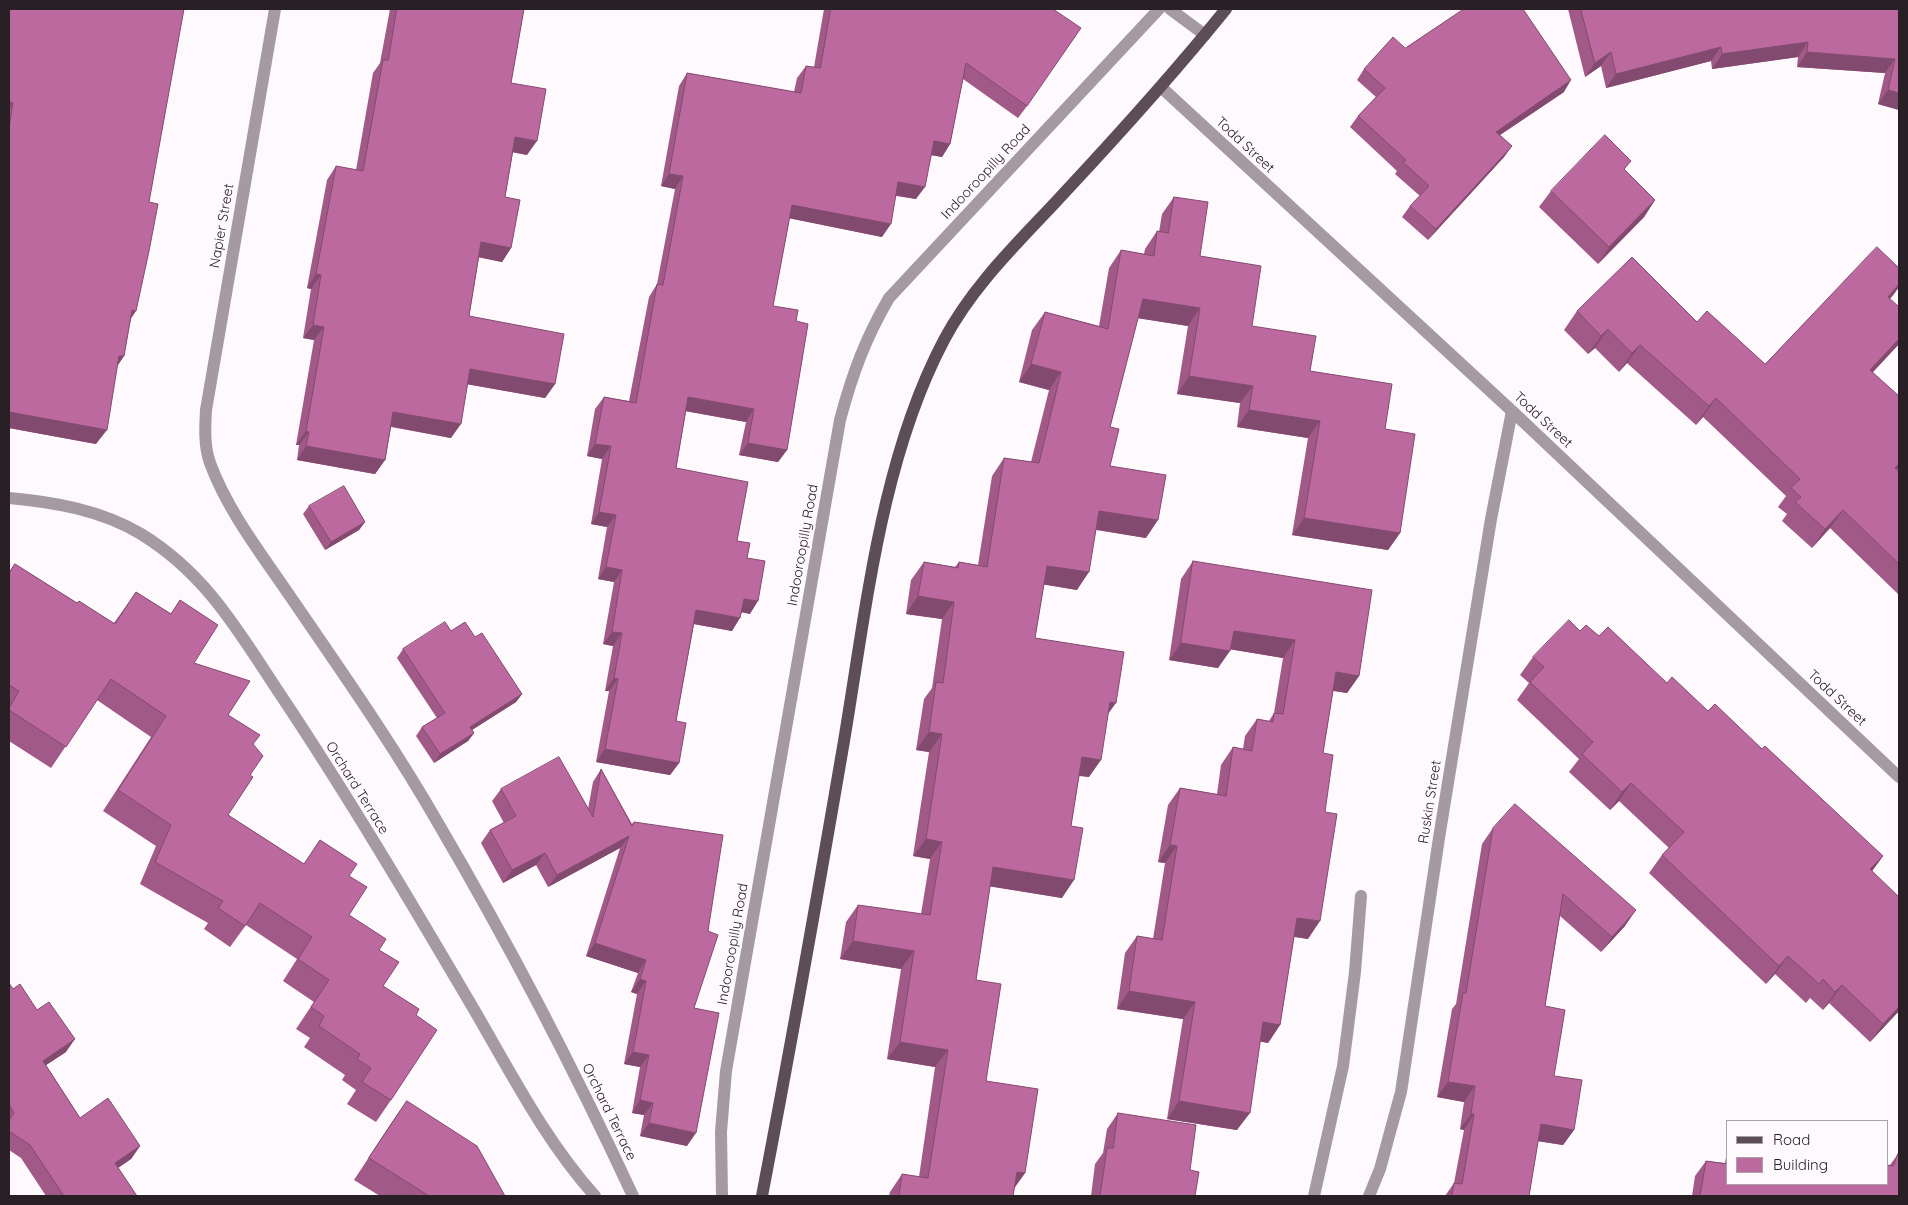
<!DOCTYPE html>
<html>
<head>
<meta charset="utf-8">
<style>
  body { margin:0 }
  #map { position:relative; width:1908px; height:1205px; overflow:hidden; background:#fef9fc; font-family:Quicksand,sans-serif }
  canvas { display:block }
  .frame { position:absolute; inset:0; border:10px solid #282025; pointer-events:none }
  .legend { position:absolute; left:1726px; top:1120px; width:162px; height:65px; box-sizing:border-box; background:#fef9fc; border:1px solid #a8a2a6; margin:0; padding:6px 9px; list-style:none; font-size:15px; color:#282025 }
  .legend li { display:flex; align-items:center; gap:10px; height:25px }
  .legend b { width:25px; border:1px solid #a8a2a6 }
</style>
</head>
<body>
<div id="map">
<canvas width="1908" height="1205"></canvas>
<div class="frame"></div>
<ul class="legend">
<li><b style="height:6px;background:#5d4d56"></b>Road</li>
<li><b style="height:14px;background:#bb699e"></b>Building</li>
</ul>
</div>
<script>
const g = document.querySelector('canvas').getContext('2d');
g.lineJoin = 'round';
function trace(path, color, width, dash) { g.strokeStyle = color; g.lineWidth = width; g.lineCap = dash ? 'butt' : 'round'; g.setLineDash(dash || []); g.stroke(path); }
function paint(path, color) { g.fillStyle = color; g.fill(path, 'evenodd'); }
function label(font, color, halo, rows, align = 'center') {
  g.font = font + ' Quicksand,sans-serif'; g.lineWidth = 4.5; g.setLineDash([]); g.textBaseline = 'middle'; g.strokeStyle = halo; g.fillStyle = color; for (const [text, x, y, turn = 0] of rows) {
    g.save(); g.translate(x, y); g.rotate((+turn || 0) * Math.PI / 180); g.textAlign = isNaN(turn) ? turn : align; if (halo) g.strokeText(text, 0, 0); g.fillText(text, 0, 0); g.restore();
  }
}
trace(new Path2D(`
  M275,9L206,410C205,428 204,446 210,463C228,512 263,556 292,599C342,672 394,746 438,823C509,944 574,1069 633,1196
  M1170,9L1205,35
  M1162,88L1512,411L1899,777
  M9,498C54,502 101,510 141,534C208,575 240,634 282,697C348,796 409,899 469,1001C508,1067 543,1138 595,1196
  M722,1196L721,1132L726,1071L840,420C852,375 865,339 889,298L1159,9
  M1314,1196L1343,1066L1355,972L1361,896
  M1369,1196L1380,1169L1401,1092L1439,838L1491,519L1512,411`), '#a49aa0', 12);
trace(new Path2D(`
  M762,1196C791,1045 818,893 844,741C866,610 881,459 944,340C974,283 1022,239 1065,192C1121,132 1175,72 1226,9`), '#5d4d56', 12);
paint(new Path2D(`
  M9,9L149,202L131,318L124,356L117,366L96,444L9,428Z
  M388,9H524L511,83L527,155L513,152L505,197L511,248L502,262L479,257L469,316L555,384L545,398L467,384L451,438L391,427L385,460L375,474L297,460L299,445H296L314,340L303,338L311,289L307,288L327,180L336,166L356,170L373,73L380,63L390,9Z
  M824,9H1053L1027,106L1018,118L963,79L950,144L942,157L931,155L916,199L896,196L882,237L789,218L773,306L796,321L787,450L778,462L739,455L746,422L686,411L676,468L737,541L747,558L750,614L742,612L732,631L694,624L676,721L679,763L670,775L596,762L609,691H605L613,646L603,644L614,582L598,579L607,527L591,524L602,459L587,456L595,409L604,397L629,401L649,297L657,284L675,189L661,186L679,86L687,73L794,92L797,78L806,66L814,67Z
  M1568,9H1899V110L1878,104L1885,73L1797,67L1798,57L1712,69L1711,61L1606,88L1601,66L1585,77Z
  M1405,48L1564,92L1500,135L1512,146L1504,157L1428,240L1402,217L1410,206L1420,196L1395,174L1397,171L1350,127L1358,116L1376,97L1357,80L1364,69Z
  M1625,170L1655,200L1644,217L1598,264L1539,207L1551,191Z
  M1174,197L1200,256L1252,326L1385,429L1400,533L1388,550L1292,535L1308,438L1237,427L1240,403L1177,394L1188,326L1138,318L1110,427V466L1146,538L1096,530L1077,590L1044,584L1035,638L1108,714L1089,777L1079,776L1071,826L1062,898L990,886L976,980L986,1081L1025,1173L1014,1188L1013,1196H889L890,1192L902,1174L919,1177L935,1067L887,1059L901,969L840,959L846,922L858,905L921,914L930,859L913,856L929,752L916,750L924,699L932,688L942,619L906,614L911,580L924,562L955,567L959,562L978,565L992,476L1004,458L1031,462L1049,390L1019,382L1032,330L1045,312L1099,326L1109,268L1121,250L1144,254L1145,249L1157,231L1159,232L1162,214Z
  M1899,284V287L1890,299L1899,344L1873,372L1897,470L1899,472V595L1830,528L1812,548L1782,521L1787,514L1778,507L1786,496L1703,417L1696,425L1627,363L1619,372L1595,348L1588,354L1564,330L1577,311L1697,322L1765,364Z
  M309,506L365,522L359,530L325,550L303,514Z
  M1193,561L1359,676L1347,693L1333,691L1323,753L1325,812L1308,939L1294,937L1280,1025L1268,1043L1260,1041L1237,1130L1167,1119L1183,1019L1117,1009L1125,953L1137,936L1153,939L1165,863L1158,862L1168,805L1180,788L1217,794L1221,765L1233,747L1243,749L1245,736L1257,719L1269,721L1274,713L1283,658L1230,649L1218,668L1169,660L1181,579Z
  M15,564L77,603L114,623L136,592L171,614L180,600L194,663L228,715L253,744L250,775L228,815L304,864L320,840L349,876V915L379,950L383,986L416,1015L391,1100L376,1122L347,1104L356,1090L342,1080L345,1075L304,1047L310,1038L296,1029L314,1002L283,981L297,959L246,925L230,947L204,929L208,923L140,884L156,846L103,811L151,737L97,700L51,768L9,741V572Z
  M451,631L475,637L522,694L516,702L472,730L474,733L468,741L434,763L416,736L422,727L437,718L397,658L403,649Z
  M1580,631L1599,636L1708,711L1762,749L1883,856L1872,871L1899,1011L1870,1042L1829,1003L1823,1010L1810,998L1806,1003L1775,974L1766,984L1649,873L1662,855L1669,848L1619,801L1610,810L1569,772L1579,759L1517,700L1529,683L1520,675L1533,657Z
  M601,769L632,824L634,822L694,1008L687,1146L640,1136L644,1115L632,1113L640,1067L624,1064L637,994L631,992L638,973L586,956L620,848L548,887L536,865L503,883L481,843L490,830L504,823L492,801L501,789L588,809L593,782Z
  M1493,828L1625,926L1601,952L1560,916L1545,1006L1554,1076L1574,1130L1563,1145L1538,1141L1529,1196H1533H1445L1454,1183L1464,1130L1460,1129L1464,1102L1437,1097L1452,1009L1456,1004L1482,844Z
  M9,983L13,989L66,1052L46,1065L80,1118L140,1146L131,1159L118,1168L137,1196H46L21,1158L9,1150Z
  M407,1101L505,1196H380L354,1180L392,1122Z
  M1118,1113L1190,1170L1195,1196H1091L1095,1164L1103,1153L1107,1129Z
  M1727,1152V1184L1890,1165L1898,1154L1899,1196H1692L1695,1176L1706,1161L1725,1163Z`), '#a15a88');
paint(new Path2D(`
  M1808,42L1798,57L1712,69L1722,54Z
  M1721,47L1711,61L1606,88L1616,74Z
  M1611,52L1601,66L1585,77L1595,63Z
  M1807,52L1895,59L1885,73L1797,67Z
  M1571,80L1564,92L1488,143L1496,132Z
  M1888,90L1899,93V110L1878,104Z
  M9,102L13,103L9,110Z
  M515,137L537,141L527,155L506,151Z
  M934,141L950,144L942,157L925,154Z
  M1512,146L1504,157L1428,240L1436,229Z
  M669,174L683,176L675,189L661,186Z
  M898,182L925,187L916,199L889,194Z
  M1655,200L1644,217L1598,264L1609,247Z
  M792,205L891,224L882,237L783,217Z
  M481,242L511,248L502,262L472,256Z
  M316,274L321,275L311,289L307,288Z
  M1899,284V287L1894,294L1875,315L1888,297Z
  M1143,299L1200,308L1188,326L1130,317Z
  M132,310L136,311L126,326Z
  M313,325L324,327L314,340L303,338Z
  M1608,329L1595,348L1588,354L1601,336Z
  M1899,339V344L1857,389L1870,370Z
  M1640,345L1627,363L1619,372L1632,353Z
  M119,356H124L114,371Z
  M1031,364L1061,372L1049,390L1019,382Z
  M470,369L555,384L545,398L460,383Z
  M1189,376L1253,386L1240,403L1177,394Z
  M688,397L754,409L746,422L679,410Z
  M1716,398L1703,417L1696,425L1709,406Z
  M1249,410L1320,421L1308,438L1237,427Z
  M9,412L107,430L96,444L9,428Z
  M393,412L461,424L451,438L384,425Z
  M306,431L309,432L299,445H296Z
  M748,443L787,450L778,462L739,455Z
  M595,444L611,446L602,459L587,456Z
  M306,446L385,460L375,474L297,460Z
  M1899,464V468L1882,487L1895,468Z
  M1843,510L1830,528L1812,548L1825,529Z
  M1099,511L1158,520L1146,538L1087,528Z
  M599,512L616,515L607,527L591,524Z
  M1304,518L1400,533L1388,550L1292,535Z
  M365,522L359,530L325,550L331,542Z
  M1047,566L1089,572L1077,590L1034,583Z
  M606,567L622,570L614,582L598,579Z
  M918,596L954,602L942,619L906,614Z
  M744,599L758,601L750,614L736,611Z
  M696,610L740,618L732,631L688,623Z
  M1234,631L1295,640L1283,658L1222,648Z
  M612,632L622,633L613,646L603,644Z
  M1181,643L1230,651L1218,668L1169,660Z
  M1336,672L1359,676L1347,693L1324,689Z
  M614,678L618,679L609,691H605Z
  M522,694L516,702L464,735L470,727Z
  M1110,702L1116,703L1103,721Z
  M929,732L942,734L929,752L916,750Z
  M474,733L468,741L434,763L440,754Z
  M605,749L679,763L670,775L596,762Z
  M1082,757L1101,760L1089,777L1070,774Z
  M1631,783L1619,801L1610,810L1622,792Z
  M629,836L620,848L548,887L557,875Z
  M926,839L942,842L930,859L913,856Z
  M1170,845L1177,846L1165,863L1158,862Z
  M545,853L536,865L503,883L512,870Z
  M1883,856L1870,874V869Z
  M993,867L1074,880L1062,898L981,885Z
  M1636,910L1625,926L1601,952L1612,937Z
  M1297,918L1320,921L1308,939L1285,935Z
  M853,941L914,951L901,969L840,959Z
  M595,943L646,960L638,973L586,956Z
  M1788,956L1775,974L1766,984L1779,966Z
  M640,979L646,981L637,994L631,992Z
  M1842,985L1829,1003L1823,1010L1835,992Z
  M1129,991L1195,1002L1183,1019L1117,1009Z
  M1899,1007V1011L1870,1042L1883,1024Z
  M1263,1022L1280,1025L1268,1043L1251,1040Z
  M75,1039L66,1052L34,1073L43,1061Z
  M900,1042L948,1050L935,1067L887,1059Z
  M633,1052L649,1055L640,1067L624,1064Z
  M1448,1082L1475,1086L1464,1102L1437,1097Z
  M640,1100L653,1103L644,1115L632,1113Z
  M1179,1101L1250,1113L1237,1130L1167,1119Z
  M1471,1114H1474L1464,1130L1460,1129Z
  M649,1123L696,1133L687,1146L640,1136Z
  M1541,1124L1574,1130L1563,1145L1530,1140Z
  M140,1146L131,1159L106,1176L115,1163Z
  M1017,1172L1025,1173L1013,1190Z`), '#834a6f');
const building = new Path2D(`
  M9,9H184L149,202L158,204L149,251L136,311L132,310L124,356H119L107,430L9,412V128L13,103L9,102Z
  M397,9H524L511,83L546,89L537,141L515,137L505,197L520,200L511,248L481,242L469,316L564,334L555,384L470,369L461,424L393,412L385,460L306,446L309,432L306,431L324,327L313,325L321,275L316,274L336,166L363,171L383,60H388Z
  M831,9H1053L1081,28L1027,106L966,63L950,144L934,141L925,187L898,182L891,224L792,205L773,306L798,310L796,321L808,324L787,450L748,443L754,409L688,397L676,468L748,482L737,541L750,543L747,558L765,561L758,601L744,599L740,618L696,610L676,721L686,723L679,763L605,749L618,679L614,678L622,633L612,632L622,570L606,567L616,515L599,512L611,446L595,444L604,397L636,403L657,284L663,285L683,176L669,174L687,73L801,93L806,66L820,68Z
  M1464,9H1523L1571,80L1496,132L1512,146L1436,229L1410,206L1429,186L1403,162L1406,160L1358,116L1385,88L1364,69L1393,37L1405,48Z
  M1581,9H1899V93L1888,90L1895,59L1807,52L1808,42L1722,54L1721,47L1616,74L1611,52L1595,63Z
  M1605,135L1631,161L1624,169L1655,200L1609,247L1551,191Z
  M1174,197L1208,202L1200,256L1261,266L1252,326L1316,336L1310,371L1392,384L1385,429L1415,434L1400,533L1304,518L1320,421L1249,410L1253,386L1189,376L1200,308L1143,299L1110,427L1119,429L1110,466L1166,475L1158,520L1099,511L1089,572L1047,566L1035,638L1124,652L1116,703L1110,702L1101,760L1082,757L1071,826L1083,828L1074,880L993,867L976,980L1001,984L986,1081L1038,1089L1025,1173L1017,1172L1013,1196H899L902,1174L928,1178L948,1050L900,1042L914,951L853,941L858,905L930,915L942,842L926,839L942,734L929,732L936,682L943,683L954,602L918,596L924,562L958,568L959,562L987,567L1004,458L1039,463L1061,372L1031,364L1045,312L1108,329L1121,250L1154,256L1157,231L1168,233Z
  M1877,247L1899,268V284L1888,297L1899,307V339L1870,370L1899,396V464L1895,468L1899,472V564L1843,510L1825,529L1795,502L1801,497L1791,488L1800,479L1716,398L1709,406L1640,345L1632,353L1608,329L1601,336L1577,311L1632,257L1697,322L1707,311L1765,364Z
  M344,486L365,522L331,542L309,506Z
  M1193,561L1372,590L1359,676L1336,672L1323,753L1333,755L1325,812L1337,814L1320,921L1297,918L1280,1025L1263,1022L1250,1113L1179,1101L1195,1002L1129,991L1137,936L1162,940L1177,846L1170,845L1180,788L1226,796L1233,747L1252,751L1257,719L1273,722L1274,713L1283,714L1295,640L1234,631L1230,651L1181,643Z
  M15,564L77,603L79,601L115,624L136,592L171,614L180,600L218,625L194,663L250,681L228,715L260,735L253,744L263,756L250,775L253,777L228,815L304,864L320,840L357,864L349,876L367,887L349,915L386,939L379,950L399,962L383,986L419,1009L416,1015L437,1030L391,1100L362,1082L371,1068L357,1059L360,1054L319,1026L324,1016L311,1007L329,980L298,959L312,937L260,903L245,926L218,908L223,901L155,862L171,825L118,790L166,716L111,679L66,747L9,710V708L19,691L9,685V574Z
  M1569,620L1580,631L1586,625L1599,636L1608,627L1667,683L1672,677L1708,711L1715,704L1762,749L1765,746L1883,856L1870,869L1899,897V1007L1883,1024L1842,985L1835,992L1823,979L1819,984L1788,956L1779,966L1662,855L1684,832L1631,783L1622,792L1582,754L1593,742L1530,682L1544,667L1533,657Z
  M445,622L451,631L465,622L475,637L482,633L522,694L470,727L474,733L440,754L422,727L445,713L403,649Z
  M559,757L593,817L601,769L632,826L634,822L723,835L708,931L718,935L694,1008L719,1013L696,1133L649,1123L653,1103L640,1100L649,1055L633,1052L646,981L640,979L646,960L595,943L629,836L557,875L545,853L512,870L490,830L516,816L501,789Z
  M1515,804L1636,910L1612,937L1563,894L1545,1006L1565,1010L1554,1076L1582,1080L1574,1130L1541,1124L1529,1196H1533H1452L1454,1183L1462,1184L1474,1114H1471L1475,1086L1448,1082L1463,993H1466L1493,828Z
  M9,983L13,989L20,984L37,1010L49,1002L75,1039L43,1061L80,1118L108,1098L140,1146L115,1163L137,1196H64L30,1145L9,1131V1120L14,1113L9,1104Z
  M407,1101L477,1146L505,1196H429L369,1158Z
  M1118,1113L1196,1125L1190,1170L1199,1172L1195,1196H1100L1107,1148H1113Z
  M1898,1154L1899,1155V1196H1700L1706,1161L1727,1164V1184H1887V1165L1893,1166Z`);
paint(building, '#bb699e');
trace(building, '#834a6f', 1);
label('14px', '#282025', '#fef9fc', [
  ["Todd Street",1245,145,43],
  ["Indooroopilly Road",986,172,-47],
  ["Napier Street",222,226,-80],
  ["Todd Street",1543,420,43],
  ["Indooroopilly Road",803,545,-80],
  ["Todd Street",1837,698,43],
  ["Orchard Terrace",357,788,58],
  ["Ruskin Street",1430,802,-81],
  ["Indooroopilly Road",733,944,-80],
  ["Orchard Terrace",609,1112,64]
]);
</script>
</body>
</html>
